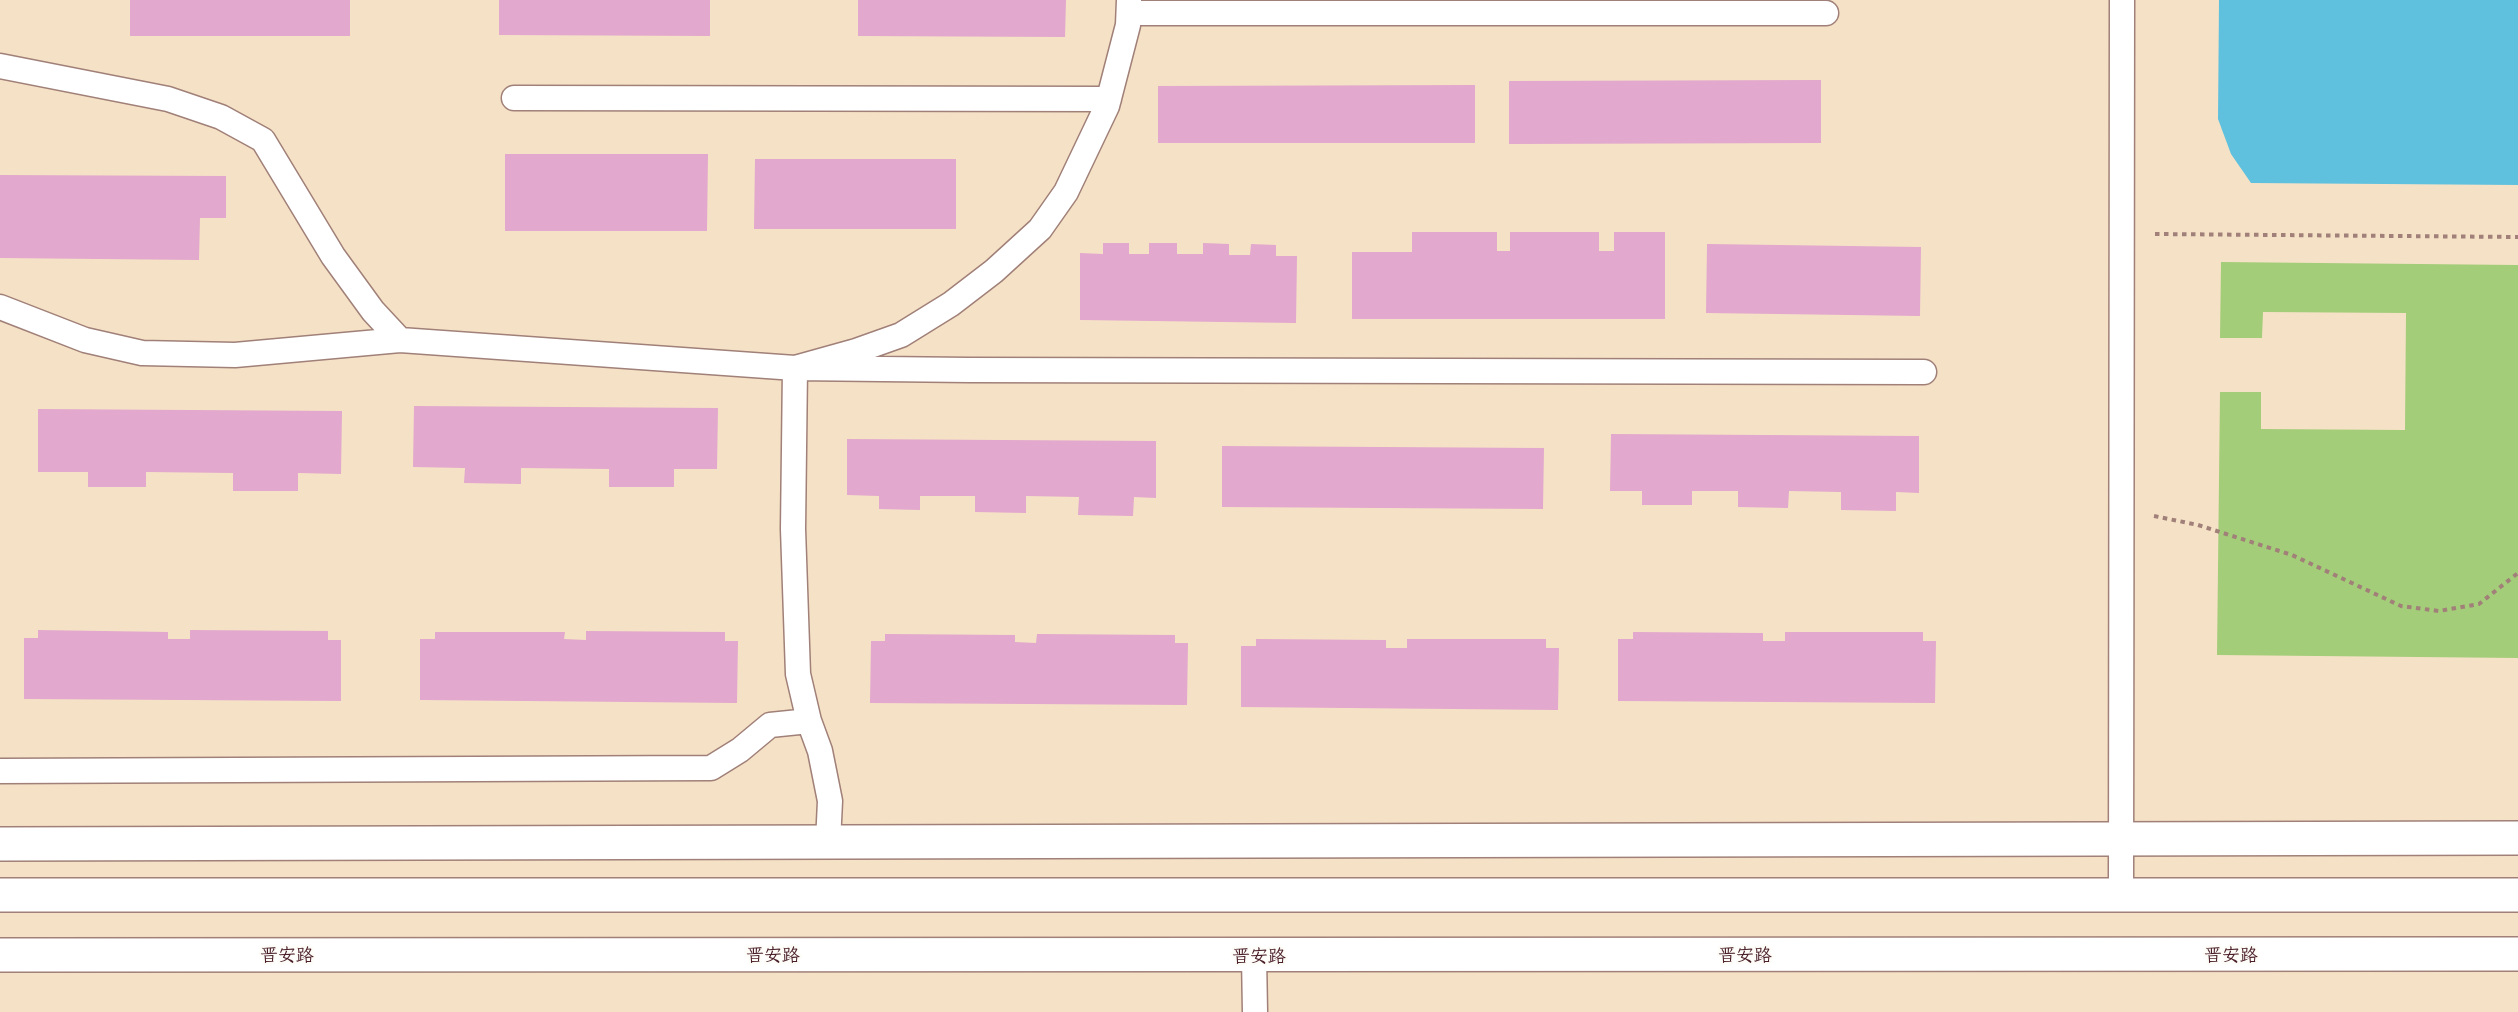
<!DOCTYPE html>
<html>
<head>
<meta charset="utf-8">
<style>
  body { margin:0 }
  canvas { display:block; background:#f5e1c6 }
</style>
</head>
<body>
<canvas width="2518" height="1012"></canvas>
<script>
const g = document.querySelector('canvas').getContext('2d');
g.lineJoin = 'round';
function paint(path, color) { g.fillStyle = color; g.fill(path, 'evenodd'); }
function trace(path, color, width, dash) { g.strokeStyle = color; g.lineWidth = width; g.lineCap = dash ? 'butt' : 'round'; g.setLineDash(dash || []); g.stroke(path); }
function label(font, color, halo, rows, align = 'center') {
  g.font = font + ' Mali,"LXGW WenKai TC",sans-serif'; g.lineWidth = 4.5; g.setLineDash([]); g.textBaseline = 'middle'; g.strokeStyle = halo; g.fillStyle = color; for (const [text, x, y, turn = 0] of rows) {
    g.save(); g.translate(x, y); g.rotate((+turn || 0) * Math.PI / 180); g.textAlign = isNaN(turn) ? turn : align; if (halo) g.strokeText(text, 0, 0); g.fillText(text, 0, 0); g.restore();
  }
}
paint(new Path2D(`
  M2221,262L2518,265V658L2217,655L2220,392H2261V429L2405,430L2406,313L2263,312L2262,338H2220Z`), '#a4cd79');
paint(new Path2D(`
  M2219,0H2518V185L2251,183L2231,154L2218,119Z`), '#60c1de');
paint(new Path2D(`
  M130,0H350V36H130Z
  M499,0H710V36L499,35Z
  M858,0H1066L1065,37L858,36Z
  M1821,80V143L1509,144V81Z
  M1475,85V143H1158V86Z
  M505,154H708L707,231H505Z
  M755,159H956V229H754Z
  M0,175L226,176V218H200L199,260L0,258Z
  M1412,232H1497V251H1510V232H1599V251H1614V232H1665V319H1352V252H1412Z
  M1103,243H1129V254H1149V243H1177V254H1203V243L1229,244V255H1250L1251,244L1276,245V256H1297L1296,323L1080,320V253L1103,254Z
  M1707,244L1921,247L1920,316L1706,313Z
  M414,406L718,408L717,469H674V487H609V469L521,468V484L464,483L465,468L413,467Z
  M38,409L342,411L341,474L298,473V491H233V473L146,472V487H88V472H38Z
  M1611,434L1919,436V493L1896,492V511L1841,510V492L1789,491L1788,508L1738,507V491H1692V505H1642V491H1610Z
  M847,439L1156,441V498L1134,497L1133,516L1078,515L1079,497L1026,496V513L975,512V496H920V510L879,509V496L847,495Z
  M1222,446L1544,448L1543,509L1222,507Z
  M38,630L168,632V639H190V630L328,631V640H341V701L24,699V638H38Z
  M586,631L725,632V641H738L737,703L420,700V639H435V632H565L564,639L586,640Z
  M1633,632L1763,633V641H1785V632H1923V641H1936L1935,703L1618,701V639H1633Z
  M885,634L1015,635V642L1036,643L1037,634L1175,635V643H1188L1187,705L870,703L871,641H885Z
  M1256,639L1386,640V648H1407V639H1546V648H1559L1558,710L1241,707V646H1256Z`), '#e2a8cd');
const lane = new Path2D(`
  M1129,13H1826
  M0,66L168,99L221,117L263,140L333,256L373,311L400,340
  M514,98L1109,99
  M0,307L85,340L142,353L235,355L400,340L795,368L969,370L1924,372
  M0,771L711,768L740,750L770,725L809,721
  M828,842L830,801L820,751L809,721L798,674L793,529L795,368L856,351L901,335L951,304L994,271L1040,229L1066,192L1107,106L1128,25L1129,0
  M2121,895L2122,0
  M1254,956L1255,1012`);
const street = new Path2D(`
  M0,844L2518,838`);
const secondary = new Path2D(`
  M0,895H2518
  M0,955L2518,954`);
trace(lane, '#a08078', 27);
trace(street, '#a08078', 36);
trace(secondary, '#a08078', 36);
trace(new Path2D(`
  M2155,234L2518,237
  M2154,516L2198,525L2292,555L2401,606L2439,611L2479,604L2518,573`), '#a08078', 4, [4.5, 4.5]);
trace(lane, '#fff', 24);
trace(street, '#fff', 33);
trace(secondary, '#fff', 33);
label('18px', '#4a1f2b', '#fdfcf7', [
  ["晋安路",287,955],
  ["晋安路",773,955],
  ["晋安路",1745,955],
  ["晋安路",2231,955],
  ["晋安路",1259,956]
]);
</script>
</body>
</html>
